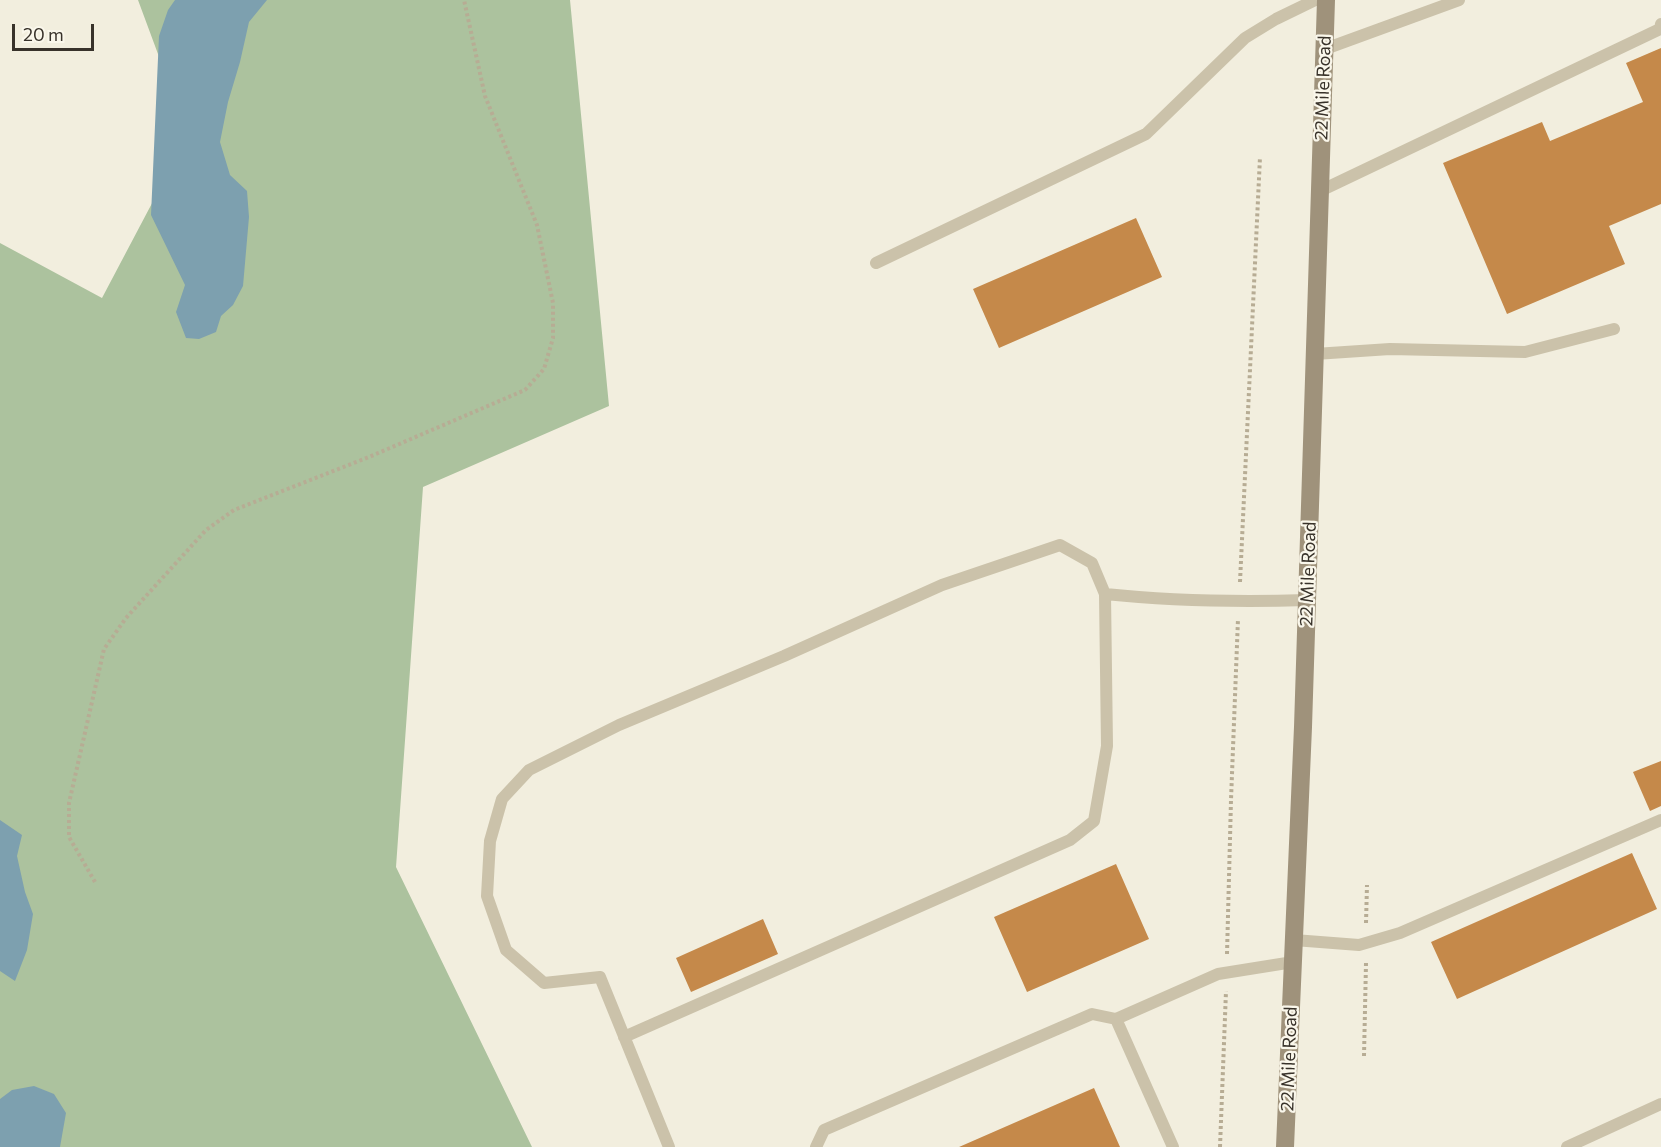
<!DOCTYPE html>
<html>
<head>
<meta charset="utf-8">
<style>
  body { margin:0 }
  #map { position:relative; width:1661px; height:1147px; overflow:hidden; background:#f2eede; font-family:Commissioner,sans-serif }
  canvas { display:block }
  .scale { position:absolute; left:12px; top:24px; width:82px; height:27px; box-sizing:border-box; border:3px solid #38322a; border-top:0; padding-left:8px; font-size:18px; line-height:21px; white-space:nowrap; color:#38322a; -webkit-text-stroke:4px #faf7eb; paint-order:stroke }
</style>
</head>
<body>
<div id="map">
<canvas width="1661" height="1147"></canvas>
<div class="scale">20 m</div>
</div>
<script>
const g = document.querySelector('canvas').getContext('2d');
g.lineJoin = 'round';
function paint(path, color) { g.fillStyle = color; g.fill(path, 'evenodd'); }
function trace(path, color, width, dash) { g.strokeStyle = color; g.lineWidth = width; g.lineCap = dash ? 'butt' : 'round'; g.setLineDash(dash || []); g.stroke(path); }
function label(font, color, halo, rows, align = 'center') {
  g.font = font + ' Commissioner,sans-serif'; g.lineWidth = 4.5; g.setLineDash([]); g.textBaseline = 'middle'; g.strokeStyle = halo; g.fillStyle = color; for (const [text, x, y, turn = 0] of rows) {
    g.save(); g.translate(x, y); g.rotate((+turn || 0) * Math.PI / 180); g.textAlign = isNaN(turn) ? turn : align; if (halo) g.strokeText(text, 0, 0); g.fillText(text, 0, 0); g.restore();
  }
}
paint(new Path2D(`
  M138,0H570L609,406L423,487L396,867L532,1147H0V243L102,298L188,135Z`), '#acc29e');
paint(new Path2D(`
  M175,0H267L249,22L240,62L228,102L220,142L230,175L247,191L249,217L243,286L233,305L221,316L216,332L199,339L186,338L176,312L185,285L151,215L159,36L168,10Z
  M0,820L22,835L17,856L25,892L33,914L27,950L15,981L0,971Z
  M34,1086L54,1094L66,1113L60,1147H0V1099L12,1090Z`), '#7da0af');
paint(new Path2D(`
  M1661,48V204L1609,226L1625,264L1507,314L1443,163L1542,122L1550,141L1643,102L1626,63Z
  M1136,218L1162,277L999,348L973,289Z
  M1661,761V806L1650,811L1633,772Z
  M1632,853L1657,909L1457,999L1431,942Z
  M1116,864L1149,939L1027,992L994,917Z
  M763,919L778,954L691,992L676,958Z
  M1094,1088L1120,1147H959Z`), '#c5894a');
trace(new Path2D(`
  M1240,582L1260,157
  M95,882L69,837V803L104,649L126,618L206,530L234,510L369,457L525,390L544,369L553,338V303L537,225L485,96L464,0
  M1366,923L1367,885
  M1227,954L1231,800L1238,619
  M1364,1056L1366,963
  M1220,1147L1226,991`), '#b7ac94', 4, [3, 3]);
trace(new Path2D(`
  M1325,49L1459,0
  M1320,191L1660,29L1661,24
  M876,263L1146,134L1245,38L1276,19L1315,0
  M1315,354L1390,349L1525,352L1614,329
  M1105,594C1172,601 1240,602 1307,600
  M1294,940L1359,945L1400,933L1661,820
  M624,1037L1070,840L1094,821L1107,746L1105,594L1092,563L1060,545L942,585L784,656L619,725L529,770L502,799L490,841L487,896L506,950L544,983L600,977L669,1147
  M816,1147L824,1130L1092,1014L1116,1019
  M1173,1147L1116,1019L1218,974L1293,962
  M1567,1147L1661,1104`), '#cbc2aa', 12);
trace(new Path2D(`
  M1285,1147L1303,727L1326,0`), '#9f927b', 18);
label('18px', '#38322a', '#faf7eb', [
  ["22 Mile Road",1323,88,-88],
  ["22 Mile Road",1308,574,-88],
  ["22 Mile Road",1289,1059,-88]
]);
</script>
</body>
</html>
